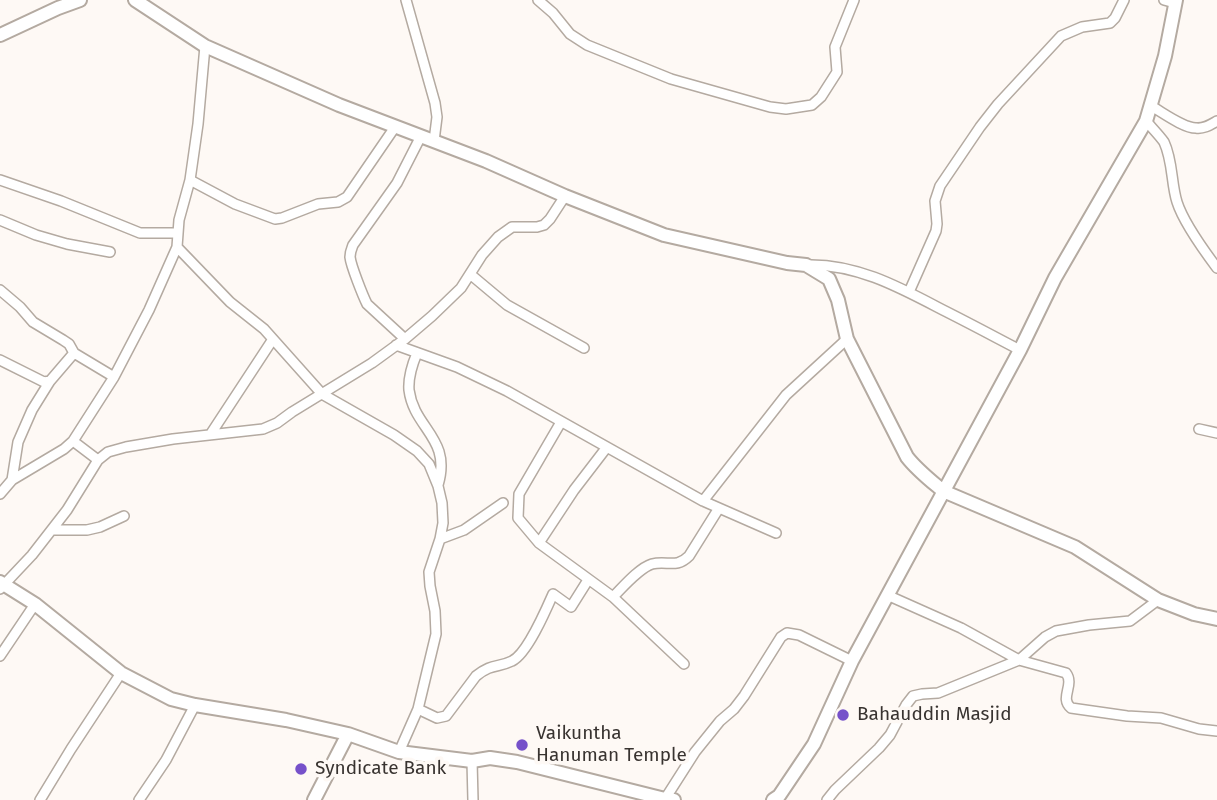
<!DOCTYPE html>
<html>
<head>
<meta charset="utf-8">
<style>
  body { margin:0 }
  canvas { display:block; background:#fef9f5 }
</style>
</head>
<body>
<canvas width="1217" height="800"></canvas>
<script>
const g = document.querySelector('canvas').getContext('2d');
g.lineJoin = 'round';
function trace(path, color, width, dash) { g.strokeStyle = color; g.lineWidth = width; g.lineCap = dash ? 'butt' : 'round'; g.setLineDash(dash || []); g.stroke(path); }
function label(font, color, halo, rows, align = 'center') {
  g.font = font + ' "Fira Sans",sans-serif'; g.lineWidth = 7; g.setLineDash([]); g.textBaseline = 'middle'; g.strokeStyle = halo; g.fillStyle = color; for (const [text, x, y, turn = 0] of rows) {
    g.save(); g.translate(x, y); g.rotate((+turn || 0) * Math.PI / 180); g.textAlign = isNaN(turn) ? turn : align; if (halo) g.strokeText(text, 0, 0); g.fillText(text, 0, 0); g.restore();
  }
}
const street = new Path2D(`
  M406,0L435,103L437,117L434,141
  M538,0L553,13L570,34L587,45L671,79L770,107L786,109L812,105L821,97L837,72L835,47L854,0
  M1164,0L1175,3
  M1151,106C1162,112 1183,128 1196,128C1204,129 1210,125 1217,121
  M1146,121C1152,128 1159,135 1164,142C1173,161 1171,183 1177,202C1183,221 1205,252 1217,268
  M0,180L61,201L140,233H178
  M190,180L235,204L275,219L282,218L318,204L338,202L347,197L395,127
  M0,220L36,235L67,244L110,252
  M177,247L230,302L264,329L322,394L394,435L417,451L429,464L438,486L442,503L443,523L440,539L429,572L430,586L435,611L436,634L418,709L399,752
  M806,265C856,263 901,288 943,310C969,323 995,337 1020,350
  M470,274L507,305L584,348
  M0,290L20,307L33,322L63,340L69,344L74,353
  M909,292L936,231L937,224L935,201L940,186L980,127L998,104L1061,36L1082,27L1110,23L1115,18L1124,0
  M405,339L367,304C363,296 351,266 350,257C350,252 351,250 353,245L397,183L421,136
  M396,345L457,367L507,391L703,501L776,533
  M417,353C412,365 408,377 409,390C414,429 452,438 438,485
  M0,360L44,382L50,381L74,353L114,377
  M561,422L519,494L518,518L539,543L613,597L684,664
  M1199,429L1217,433
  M210,435L273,339
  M73,441L98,460
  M12,480L18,442L32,410L50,381
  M0,494L12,480L64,449L73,441L114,377L149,310L177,247L179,220L190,180L198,124L205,46
  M703,501L786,395L847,339
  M52,530H87L100,527L124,516
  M440,539L464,530L503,503
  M539,543L574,490L607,447
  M0,589L32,555L67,510L98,460L108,452L126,447L173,439L263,429L277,423L292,412L372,363L405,339L432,316L461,288L482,255L498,237L512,227H537L544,225L550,219L565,196
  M887,595L961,628L1019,660L1066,673C1075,685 1059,698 1071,708L1127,716L1161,718L1199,729L1217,731
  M613,597C623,587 639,568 652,564C667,560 676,569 689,556L719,508
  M0,656L35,604
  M418,709L437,718L446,716L476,676C492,663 498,668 512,661C527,654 546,610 553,594L571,607L588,580
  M472,761L473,800
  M665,799L695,752L720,721L734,709L744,696L781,637L787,633L799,635L852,661
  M40,800L71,749L121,673
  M139,800L166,760L195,705
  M827,800L835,790L879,748L890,735L906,705L913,696L922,694L938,693L1019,660L1045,637L1056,631L1089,625L1130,621L1158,600`);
const secondary = new Path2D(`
  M135,0L205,46L339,105L486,161L565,196L664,235L787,263L806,265L829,279L838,300L847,339L907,457C917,470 930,480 943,491L1075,547L1158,600L1194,614L1217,619
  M0,35L58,8L80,0
  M0,582L35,604L121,673L171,699L195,705L286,720L348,734L399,752L472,761L490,758L517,762L665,799L674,800
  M314,800L348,734
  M773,800L779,796L814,744L852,661L1020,350L1055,278L1146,121L1165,56L1176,0`);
trace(street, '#b4aaa1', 12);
trace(secondary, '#b4aaa1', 16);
trace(street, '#fff', 9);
trace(secondary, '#fff', 12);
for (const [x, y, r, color] of [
  [843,715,7,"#7651ca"],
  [522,745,7,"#7651ca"],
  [301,769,7,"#7651ca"]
]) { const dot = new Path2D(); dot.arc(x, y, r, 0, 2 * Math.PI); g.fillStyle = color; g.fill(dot); trace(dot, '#fef9f5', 2.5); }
label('19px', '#383330', '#fef9f5', [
  ["Bahauddin Masjid",857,715],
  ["Vaikuntha",536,734],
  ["Hanuman Temple",536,756],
  ["Syndicate Bank",315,769]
], 'left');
</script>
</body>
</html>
